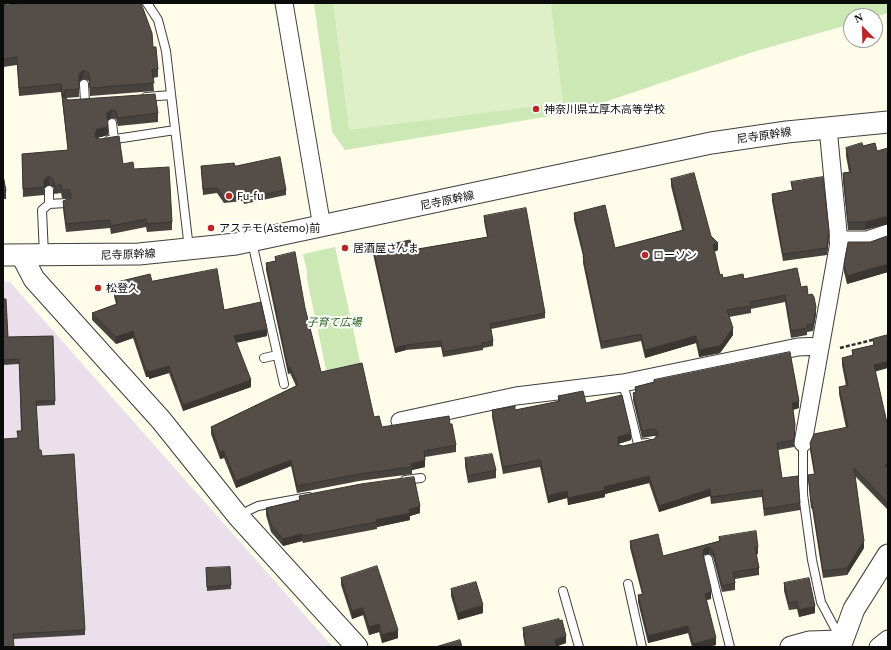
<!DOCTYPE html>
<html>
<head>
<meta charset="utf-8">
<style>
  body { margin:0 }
  #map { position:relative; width:891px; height:650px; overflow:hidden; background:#fffcea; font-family:Georgia,serif }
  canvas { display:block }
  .frame { position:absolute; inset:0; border:4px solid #0b0b0b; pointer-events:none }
  .north { position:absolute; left:843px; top:8px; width:40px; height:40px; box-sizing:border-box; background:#fff; border:1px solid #9d9d9d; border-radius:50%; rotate:337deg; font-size:11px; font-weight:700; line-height:16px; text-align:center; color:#0b0b0b }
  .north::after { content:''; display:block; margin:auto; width:14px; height:18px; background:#b92826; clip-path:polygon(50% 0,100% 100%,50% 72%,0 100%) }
</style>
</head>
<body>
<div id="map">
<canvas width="891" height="650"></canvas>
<div class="frame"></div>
<div class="north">N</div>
</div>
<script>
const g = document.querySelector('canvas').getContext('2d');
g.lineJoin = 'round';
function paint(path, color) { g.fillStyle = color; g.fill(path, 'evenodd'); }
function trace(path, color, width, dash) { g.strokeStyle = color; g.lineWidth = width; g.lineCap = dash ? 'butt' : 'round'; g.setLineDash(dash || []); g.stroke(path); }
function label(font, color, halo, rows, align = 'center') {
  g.font = font + ' Georgia,"Noto Sans JP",serif'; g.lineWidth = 4; g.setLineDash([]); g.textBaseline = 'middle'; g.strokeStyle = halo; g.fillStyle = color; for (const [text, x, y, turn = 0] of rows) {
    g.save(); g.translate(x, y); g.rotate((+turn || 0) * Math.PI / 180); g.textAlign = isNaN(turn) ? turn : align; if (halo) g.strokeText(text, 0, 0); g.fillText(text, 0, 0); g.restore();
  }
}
paint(new Path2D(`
  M3,281L10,282L333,647H3Z`), '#eadfea');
paint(new Path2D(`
  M314,3H888V13L875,17L851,16V24L756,51L575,112L345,150L332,132Z
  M335,247L361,366L327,374L307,279V271L303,254Z`), '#cce8b5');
paint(new Path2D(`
  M333,3H551L563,103L349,130Z`), '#dfefc7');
const service = new Path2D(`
  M147,3L158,20L166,51L189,249
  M84,84L85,102
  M146,97L171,95
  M112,123L114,139
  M109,140L175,130
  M49,190V204
  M252,242L284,384
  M44,255L42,210L49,204L66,203
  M264,358L277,355
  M623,383L638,444L647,443
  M803,443V494L812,560L821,602L840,638
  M405,480L421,478
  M239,515L258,506L309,497
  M708,559L730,647
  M628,584L642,647
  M563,591L579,647`);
const minor = new Path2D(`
  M284,3L322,227
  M838,240H867L888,233
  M400,421L516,396L623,383L798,347L820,346
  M803,443L839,242L828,128
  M878,647L888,639`);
const tertiary = new Path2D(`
  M3,255L139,254L236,244L711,143L787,132L888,122
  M22,256L34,279L161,420L238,516L357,647
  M791,647L809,642L841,641
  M840,647L854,609L888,555`);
trace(service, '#3e3e3e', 10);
trace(minor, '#3e3e3e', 19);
trace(tertiary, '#3e3e3e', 23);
trace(new Path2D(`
  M840,348L876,339`), '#2d2d2d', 2.5, [4, 2]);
trace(service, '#fff', 8);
trace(minor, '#fff', 17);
trace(tertiary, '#fff', 21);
paint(new Path2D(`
  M3,3L7,5L153,47L158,69V77L153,78L154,91L90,96L89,81L83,79L79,82V97L66,98L68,100L158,113V122L118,126L116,119L111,118L107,121L108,135L97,138L123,164L134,169L172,222V230L147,232L146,227L111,234L110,228L66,232L63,209V201L69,198H62L61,193L54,194V188L49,185L44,188V195L23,197L22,154L68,150L61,92L19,96L17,65L3,67Z
  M875,143L865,230H848L843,181V173L849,172L846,156V148L863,146Z
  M201,166H235L286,190V195L244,204L243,201L224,203L217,193L203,195Z
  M3,175L6,191V199H3Z
  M671,179L711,236L718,250L714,252L720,275L723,278L744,279L801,287L808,295L816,314L813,331L807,332V335L791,338L785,302L751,309V313L729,317L733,335L720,353L699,357L696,343L645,358L641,341L601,349L583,263V256L574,220V213L615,248L682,230L671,186Z
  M791,182L829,238L827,255L783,261L772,201V194L792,190Z
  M484,216L545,313V318L491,329L493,341V346L483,348V350L443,357L441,347L406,350L395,353L373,254V248L412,250L487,237L484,221Z
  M888,236V272L847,284L844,272V264L870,242Z
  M275,257L305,308L321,372L374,417L382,427L450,424L456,445V452L425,457V467L412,470V474L359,481L297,493L291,466L236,488L224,458L220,459L211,434V427L296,386L290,373L288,374L266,270V263L275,261Z
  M152,281L224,310L267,336L236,343L251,387L183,411L169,373L149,379V377H146L133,338L116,344L92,320V313L116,304L114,296V289L117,288V282Z
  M3,299L8,337L53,336L55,405L36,406L39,450L42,456L85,630V635L13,639L3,647L21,431L19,364L3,365Z
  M888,335L875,371L887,423L888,422L887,509L855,476L864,548L847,575L823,578L812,508L811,509L808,475L814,474L810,450V443L846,428L839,394V387L846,386L842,365V358L852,356V350L873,345V339Z
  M654,380L799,408L793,410L795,431L794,447L778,450L782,478L800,503V510L764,516L762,497L711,504L710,496L659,512L649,483L605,494V497L568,505L567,498L548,503L540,467L503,474L492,417V410H515L558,402V396L586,403L631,440L618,444L623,446L654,439L657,437L654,436L642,438L633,400V393L635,392V387L654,382Z
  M465,458L496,470V478L468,483L465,466Z
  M299,496L420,513L410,516V520L377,527V529L303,543L302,541L283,546L271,532L266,515V508L299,500Z
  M719,537L758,547V554H756L759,568V575L735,579V590L722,592L713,557L709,554L704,555V557L711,599L706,600L716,645L707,647H692L688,633L648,643L638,602V595L642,594L630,548V541L663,556L719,541Z
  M230,567L231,589L207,591L206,572Z
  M341,578L398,638L382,643L379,632L369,635L363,615L352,619L341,585Z
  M784,583L815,613L799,617L797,609L789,610L784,591Z
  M451,589L483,613L458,620L451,596Z
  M523,628L566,643L557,646V647H525L523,635Z`), '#48423e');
paint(new Path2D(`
  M83,70V79L79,82V74Z
  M65,90V98L63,96Z
  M111,110V118L107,121V113Z
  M108,127V135L97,138L95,142V134L97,129Z
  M49,176V185L44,188V195V180Z
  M888,216V224L865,230V222Z
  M829,231V238L827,255V248Z
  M718,243V250L713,252V245Z
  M888,264V272L847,284V276Z
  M816,307V314L813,331V324Z
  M733,328V335L720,353L699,357V350Z
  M267,329V336L234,343V336Z
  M133,331V338L116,344V337Z
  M696,336V343L645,358V350Z
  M406,345V350L395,353V348Z
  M888,361V368L874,372V365Z
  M169,366V373L149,379V372Z
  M290,367V373L288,374V368Z
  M149,370V377H146V371Z
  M251,380V387L183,411V405Z
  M799,401V408L792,410V403Z
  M631,433V440L618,444V437Z
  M224,451V458L220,459V452Z
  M291,460V466L236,488V481Z
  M425,460V467L412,470L411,464Z
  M649,476V483L605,494V497L568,505V498L604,487Z
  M710,489V496L659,512V506Z
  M567,491V498L548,503V496Z
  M888,501V508L887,509V502Z
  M420,506V513L410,516V520L377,527L376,520L409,509Z
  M302,534V541L283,546V539Z
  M864,541V548L847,575V568Z
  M709,547V554L704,555L703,560V554L704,549Z
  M711,588V599L705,600V594Z
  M483,605V613L458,620V613Z
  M815,606V613L799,617V610Z
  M363,608V615L352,619V611Z
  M379,624V632L369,635V627Z
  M688,626V633L648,643V636Z
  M398,630V638L382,643V635Z
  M566,636V643L555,647V640Z
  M716,638V645L707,647H693V644Z`), '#3b3632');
const building = new Path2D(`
  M3,3L7,5L27,3H141L152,33L153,47H156L158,69L152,70L154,83L90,88L89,73L83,70L79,74V89L65,90L63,96L68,100L155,94L158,113L118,118L116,111L111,110L107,113L108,127L97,129L95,134L96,138L100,139L119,136L123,164L133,162L134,169L169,167L172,222L147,224L146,219L111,226L110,220L66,224L63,201L71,198V194L69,190H62L61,185L54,186V180L49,176L44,180V187L23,189L22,154L68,150L61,84L19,88L17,57L3,59Z
  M862,143L863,146L875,143L877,151L888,148V216L865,222H848L843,173L851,172L846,148Z
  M280,157L286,190L244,198L243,196L224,198L217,188L203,189L201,166L234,163L235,166Z
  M694,173L711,236L718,243L713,245L720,275L722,274L723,278L743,274L744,279L797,268L801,287L807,286L808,295L812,294L814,297L816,307L813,324L807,325V328L791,331L785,295L750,302L751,306L727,310L733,328L720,346L699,350L696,336L645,350L641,334L601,342L583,256H584L574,213L605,205L615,248L684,230L671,179Z
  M3,175L6,191H3Z
  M823,177L829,231L827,248L783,254L772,194L793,190L791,182Z
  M526,208L545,313L490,324L493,341L482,343L483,345L443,352L441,341L406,345L395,348L373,248L410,240L412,250L488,237L484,216Z
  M888,236V264L847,276L844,264L848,242H870Z
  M295,252L305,308L321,372L362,363L374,417L379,416L382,427L449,416L450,424H452L456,445L424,451L425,460L411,464L412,467L359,474L297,486L291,460L236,481L224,451L220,452L211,427L298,385L290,367L288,368L266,263L276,261L275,257Z
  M217,269L224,310L261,302L267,329L234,336L251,380L183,405L169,366L149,372V370L146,371L133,331L116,337L92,313L117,304L114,289L118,288L117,282L150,274L152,281Z
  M3,299H6L8,337L53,336L55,401H36L39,450H41L42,456L74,454L85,630L13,634L14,647H3V439L18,438L17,431H22L19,359L3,360Z
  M888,335V361L874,365L887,423L888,422V464L885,465L888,469V501L887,502L854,468L864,541L847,568L823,571L812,502H811L808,475L815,474L810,443L814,434L848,427L839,387L848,385L842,358L853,355L852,350L874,345L873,339Z
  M790,352L799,401L792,403L795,424L794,440L777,443L782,478L798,476L800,503L764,509L762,490L711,497L710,489L659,506L649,476L604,487L605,490L568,498L567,491L548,496L540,460L503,467L492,410L515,406V410L560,401L558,396L583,391L586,403L622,395L631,433L618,437V445L623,446L654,439L658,435L657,431L654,429L642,431L633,393L636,392L635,387L654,382V380Z
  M492,454L496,470L468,476L465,458Z
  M414,477L420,506L409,509L410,513L376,520L377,522L303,536L302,534L283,539L271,525L266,508L300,500L299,496L361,484Z
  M756,531L758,547H755L759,568L733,572L735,583L722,586L713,551L709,547L704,549L703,554L711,588V592L705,594L716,638L693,644L688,626L648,636L638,595L643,594L630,541L658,534L663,556L720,541L719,537Z
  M377,566L398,630L382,635L379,624L369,627L363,608L352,611L341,578Z
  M230,567L231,585L207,587L206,568Z
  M809,578L815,606L799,610L797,601L789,603L784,583Z
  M476,582L483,605L458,613L451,589Z
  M559,619V621L562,620L566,636L555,640L557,647H526L523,628Z
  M460,640L462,647H436Z`);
paint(building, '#544d48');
trace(building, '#3b3632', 1);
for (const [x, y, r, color] of [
  [536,109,4,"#b92826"],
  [229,196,4,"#b92826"],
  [211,228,4,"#b92826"],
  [345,248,4,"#b92826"],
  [645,255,4,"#b92826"],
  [98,288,4,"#b92826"]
]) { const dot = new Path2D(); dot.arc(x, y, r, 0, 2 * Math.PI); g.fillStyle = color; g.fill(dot); trace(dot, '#fff', 1.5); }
label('11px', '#0b0b0b', '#fff', [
  ["神奈川県立厚木高等学校",544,109],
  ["Fu-fu",237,196],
  ["アステモ(Astemo)前",219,228],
  ["居酒屋さんま",353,248],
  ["ローソン",653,255],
  ["松登久",106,288]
], 'left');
label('11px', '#0b0b0b', '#fff', [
  ["尼寺原幹線",764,135,-8],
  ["尼寺原幹線",447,200,-12],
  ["尼寺原幹線",128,254,-2]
]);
label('italic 11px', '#27611d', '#fff', [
  ["子育て広場",334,322]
]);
</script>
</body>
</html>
